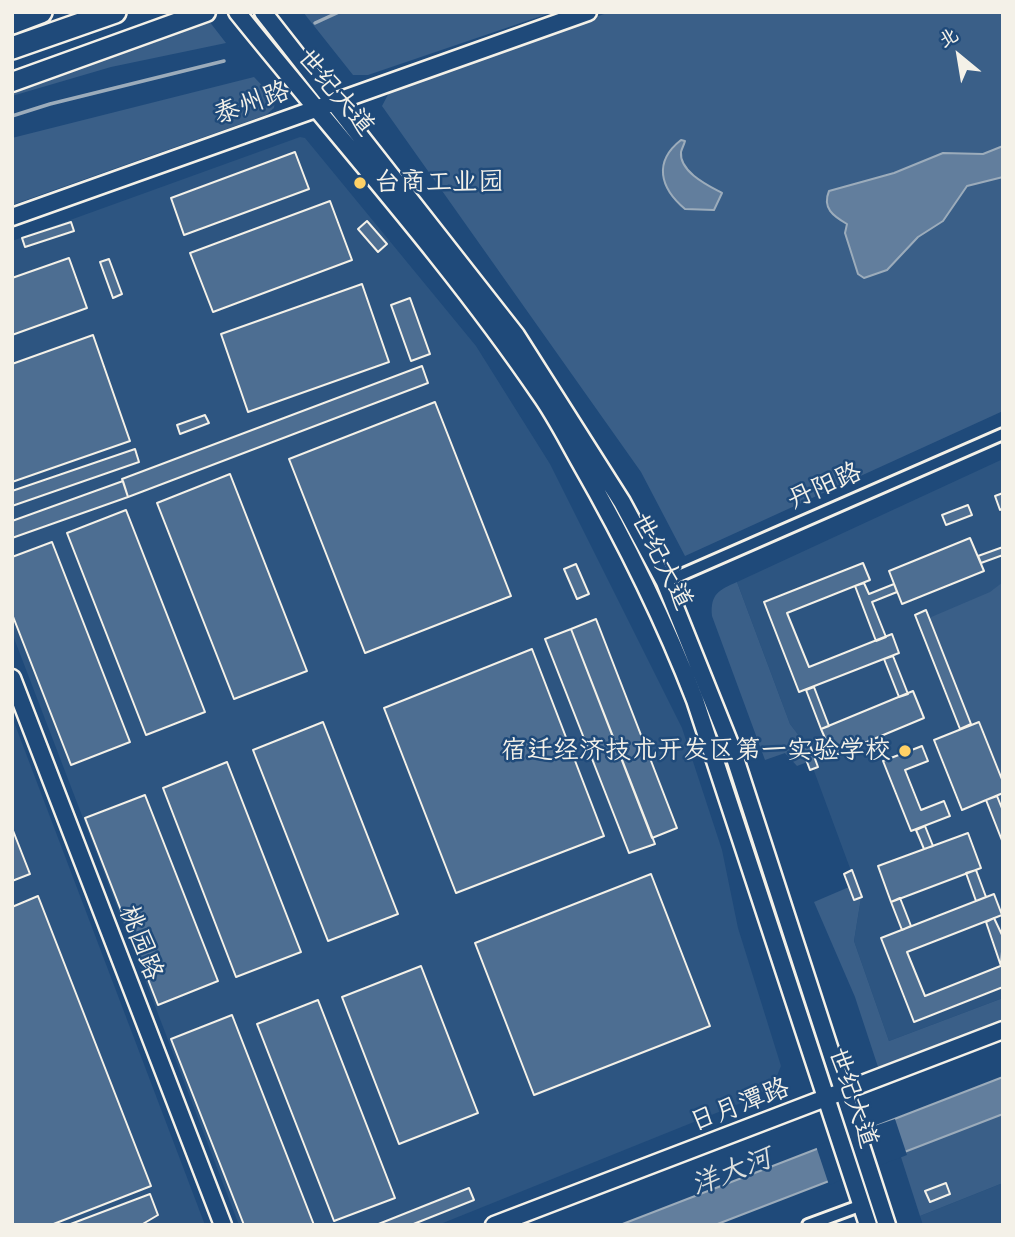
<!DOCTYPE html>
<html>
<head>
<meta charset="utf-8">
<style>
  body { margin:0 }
  #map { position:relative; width:1015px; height:1237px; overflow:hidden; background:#1f4a7a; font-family:Itim,"LXGW WenKai TC",sans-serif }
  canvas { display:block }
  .frame { position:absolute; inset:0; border:14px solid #f4f1e8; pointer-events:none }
  .north { position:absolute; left:924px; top:21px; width:70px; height:70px; -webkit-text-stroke:5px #1f4a7a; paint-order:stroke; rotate:330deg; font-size:19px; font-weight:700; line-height:28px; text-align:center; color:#f4f1e8 }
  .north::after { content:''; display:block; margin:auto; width:24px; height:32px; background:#f4f1e8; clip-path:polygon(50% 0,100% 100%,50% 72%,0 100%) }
</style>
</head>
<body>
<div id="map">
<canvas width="1015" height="1237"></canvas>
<div class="frame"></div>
<div class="north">北</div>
</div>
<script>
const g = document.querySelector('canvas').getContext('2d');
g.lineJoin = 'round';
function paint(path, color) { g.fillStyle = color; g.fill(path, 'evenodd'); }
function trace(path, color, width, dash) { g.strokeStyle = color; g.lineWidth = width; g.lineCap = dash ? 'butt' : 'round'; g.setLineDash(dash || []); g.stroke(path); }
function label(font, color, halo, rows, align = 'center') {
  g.font = font + ' Itim,"LXGW WenKai TC",sans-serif'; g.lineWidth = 5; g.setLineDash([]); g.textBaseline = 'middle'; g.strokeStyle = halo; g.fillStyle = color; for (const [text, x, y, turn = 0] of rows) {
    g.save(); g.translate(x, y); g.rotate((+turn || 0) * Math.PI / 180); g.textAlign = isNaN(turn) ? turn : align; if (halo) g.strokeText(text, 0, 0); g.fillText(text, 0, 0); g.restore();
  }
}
paint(new Path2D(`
  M300,137L305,138L476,346L550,464L682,728L722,850L738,928L781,1066L774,1083L756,1097L438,1225H239L12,633V241Z
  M1003,459V998L889,1041L854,941L861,898L803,741L790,724L737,582Z
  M12,721L14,722L205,1225H12Z
  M1003,1183V1225H923L920,1216Z`), '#2d5581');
paint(new Path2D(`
  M174,12H202L226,43L111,67L12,96V70Z
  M303,12H553L368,75H353Z
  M610,12H1003V411L685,556L641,472L382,106L392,87Z
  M254,77L275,99L274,108L266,115L12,205V138Z
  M737,582L790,724L803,741L810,761L797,766L785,753L765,760L712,616C710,594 719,590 737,582Z
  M1003,582V811L929,618L990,592Z
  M856,884L861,898L854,941L889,1041L1003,998V1022L878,1067L855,997L814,902Z
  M1003,1114V1183L920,1216L900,1154Z`), '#3a5f88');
const water = new Path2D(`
  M681,140L685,141C684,145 682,148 681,152C679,172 709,186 722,193L714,210L685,209C660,188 653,162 681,140Z
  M1003,146V177L967,186L943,221L918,237L887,270L864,278L858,274L845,233L847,224C833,216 822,208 829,191L894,173L943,153L983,154Z
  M1003,1077V1114L715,1225H620Z`);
paint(water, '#627e9d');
trace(water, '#9cacbb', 2);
paint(new Path2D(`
  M895,1119L907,1155L829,1185L816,1146Z`), '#1f4a7a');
trace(new Path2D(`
  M315,23L339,12
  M12,116L50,104L224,61`), '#9cacbb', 3.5);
const building = new Path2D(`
  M295,152L309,189L184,235L171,198Z
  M330,201L352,260L213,312L190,253Z
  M367,221L387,244L378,252L358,229Z
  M71,222L74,231L25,247L22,238Z
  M69,258L87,308L12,335V278Z
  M109,259L122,294L113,298L100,262Z
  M362,284L389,362L248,412L221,334Z
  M410,298L430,354L411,361L391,305Z
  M93,335L130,441L12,482V364Z
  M422,366L428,383L128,497L122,479Z
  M435,402L511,596L365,653L289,459Z
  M205,415L209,423L180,434L177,425Z
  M135,449L139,462L12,506V491Z
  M230,474L307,671L234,699L157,503Z
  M123,481L128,497L12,538V521Z
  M1003,493V508L1000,510L995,496Z
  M968,505L972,515L946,525L942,515Z
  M126,510L205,712L146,735L67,533Z
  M970,538L984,571L902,604L889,571Z
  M52,542L130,742L71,765L12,614V557Z
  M1003,547V555L981,563L978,556Z
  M863,563L870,580L787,613L809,667L892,634L899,653L799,692L764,602Z
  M576,564L589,594L577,599L564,569Z
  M864,583L869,594L894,584L897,592L872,602L886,637L876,641L855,586Z
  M926,610L971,724L960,729L915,615Z
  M596,619L677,828L652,838L571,629Z
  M571,629L655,844L629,853L545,639Z
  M532,649L604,836L456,893L384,708Z
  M893,656L908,694L899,697L884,659Z
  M814,687L829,726L821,729L806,690Z
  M913,691L924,718L833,756L821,729Z
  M323,722L398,914L328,941L253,750Z
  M979,722L1003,782V793L962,810L934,740Z
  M808,740L818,767L810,770L800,743Z
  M922,746L928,761L905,770L921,810L944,801L950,816L911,831L883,761Z
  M227,762L301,952L236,977L163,788Z
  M145,795L218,981L158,1005L85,818Z
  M997,796L1003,811V843L986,800Z
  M925,826L933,846L924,849L916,830Z
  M12,828L30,874L12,881Z
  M968,833L981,868L891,902L878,866Z
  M852,870L862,897L854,900L844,874Z
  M976,870L986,897L976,901L966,873Z
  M651,874L710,1026L534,1095L475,943Z
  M994,894L1002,915L907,952L925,996L1003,965V987L914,1022L881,938Z
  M38,896L151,1186L51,1225H12V907Z
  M900,898L911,926L902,930L891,902Z
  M994,918L1003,937L1001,966L986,922Z
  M421,966L478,1113L399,1144L342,997Z
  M318,1000L395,1198L334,1221L257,1024Z
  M232,1015L314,1225H244L171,1039Z
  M946,1183L950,1194L930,1202L925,1191Z
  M469,1188L474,1200L411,1225H376Z
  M150,1194L158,1215L141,1225H68Z`);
paint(building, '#4d6e92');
trace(building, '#f4f1e8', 2);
const street = new Path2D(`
  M665,582L1003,434
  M808,1225L862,1205`);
const secondary = new Path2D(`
  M237,12C339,139 448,259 540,394C555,415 567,439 580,462C624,539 663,617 695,700L868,1225
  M263,12L516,335L622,502L665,582L732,749L887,1225
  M12,217L588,12
  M12,678L223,1225
  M494,1225L1003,1030`);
const primary = new Path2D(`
  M12,82L206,12`);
const highway = new Path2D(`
  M12,23L41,12
  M12,48L115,12`);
trace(street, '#f4f1e8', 16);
trace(secondary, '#f4f1e8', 21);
trace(primary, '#f4f1e8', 23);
trace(highway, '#f4f1e8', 26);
trace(street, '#1f4a7a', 10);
trace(secondary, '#1f4a7a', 16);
trace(primary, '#1f4a7a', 18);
trace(highway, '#1f4a7a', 21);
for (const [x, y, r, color] of [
  [360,183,7,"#ffd166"],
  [905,751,7,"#ffd166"]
]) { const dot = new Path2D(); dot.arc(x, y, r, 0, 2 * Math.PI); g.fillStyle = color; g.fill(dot); trace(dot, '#1f4a7a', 2.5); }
label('26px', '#f4f1e8', '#1f4a7a', [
  ["世纪大道",335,93,50],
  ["泰州路",252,104,-20],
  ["丹阳路",825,487,-24],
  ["世纪大道",661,562,63],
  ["桃园路",140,943,69],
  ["世纪大道",852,1098,71],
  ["日月潭路",740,1106,-21]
]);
label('26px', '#f4f1e8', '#1f4a7a', [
  ["台商工业园",374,183],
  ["宿迁经济技术开发区第一实验学校",891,751,"right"]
], 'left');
label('italic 28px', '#dee0dd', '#1f4a7a', [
  ["洋大河",732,1173,-21]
]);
</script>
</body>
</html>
